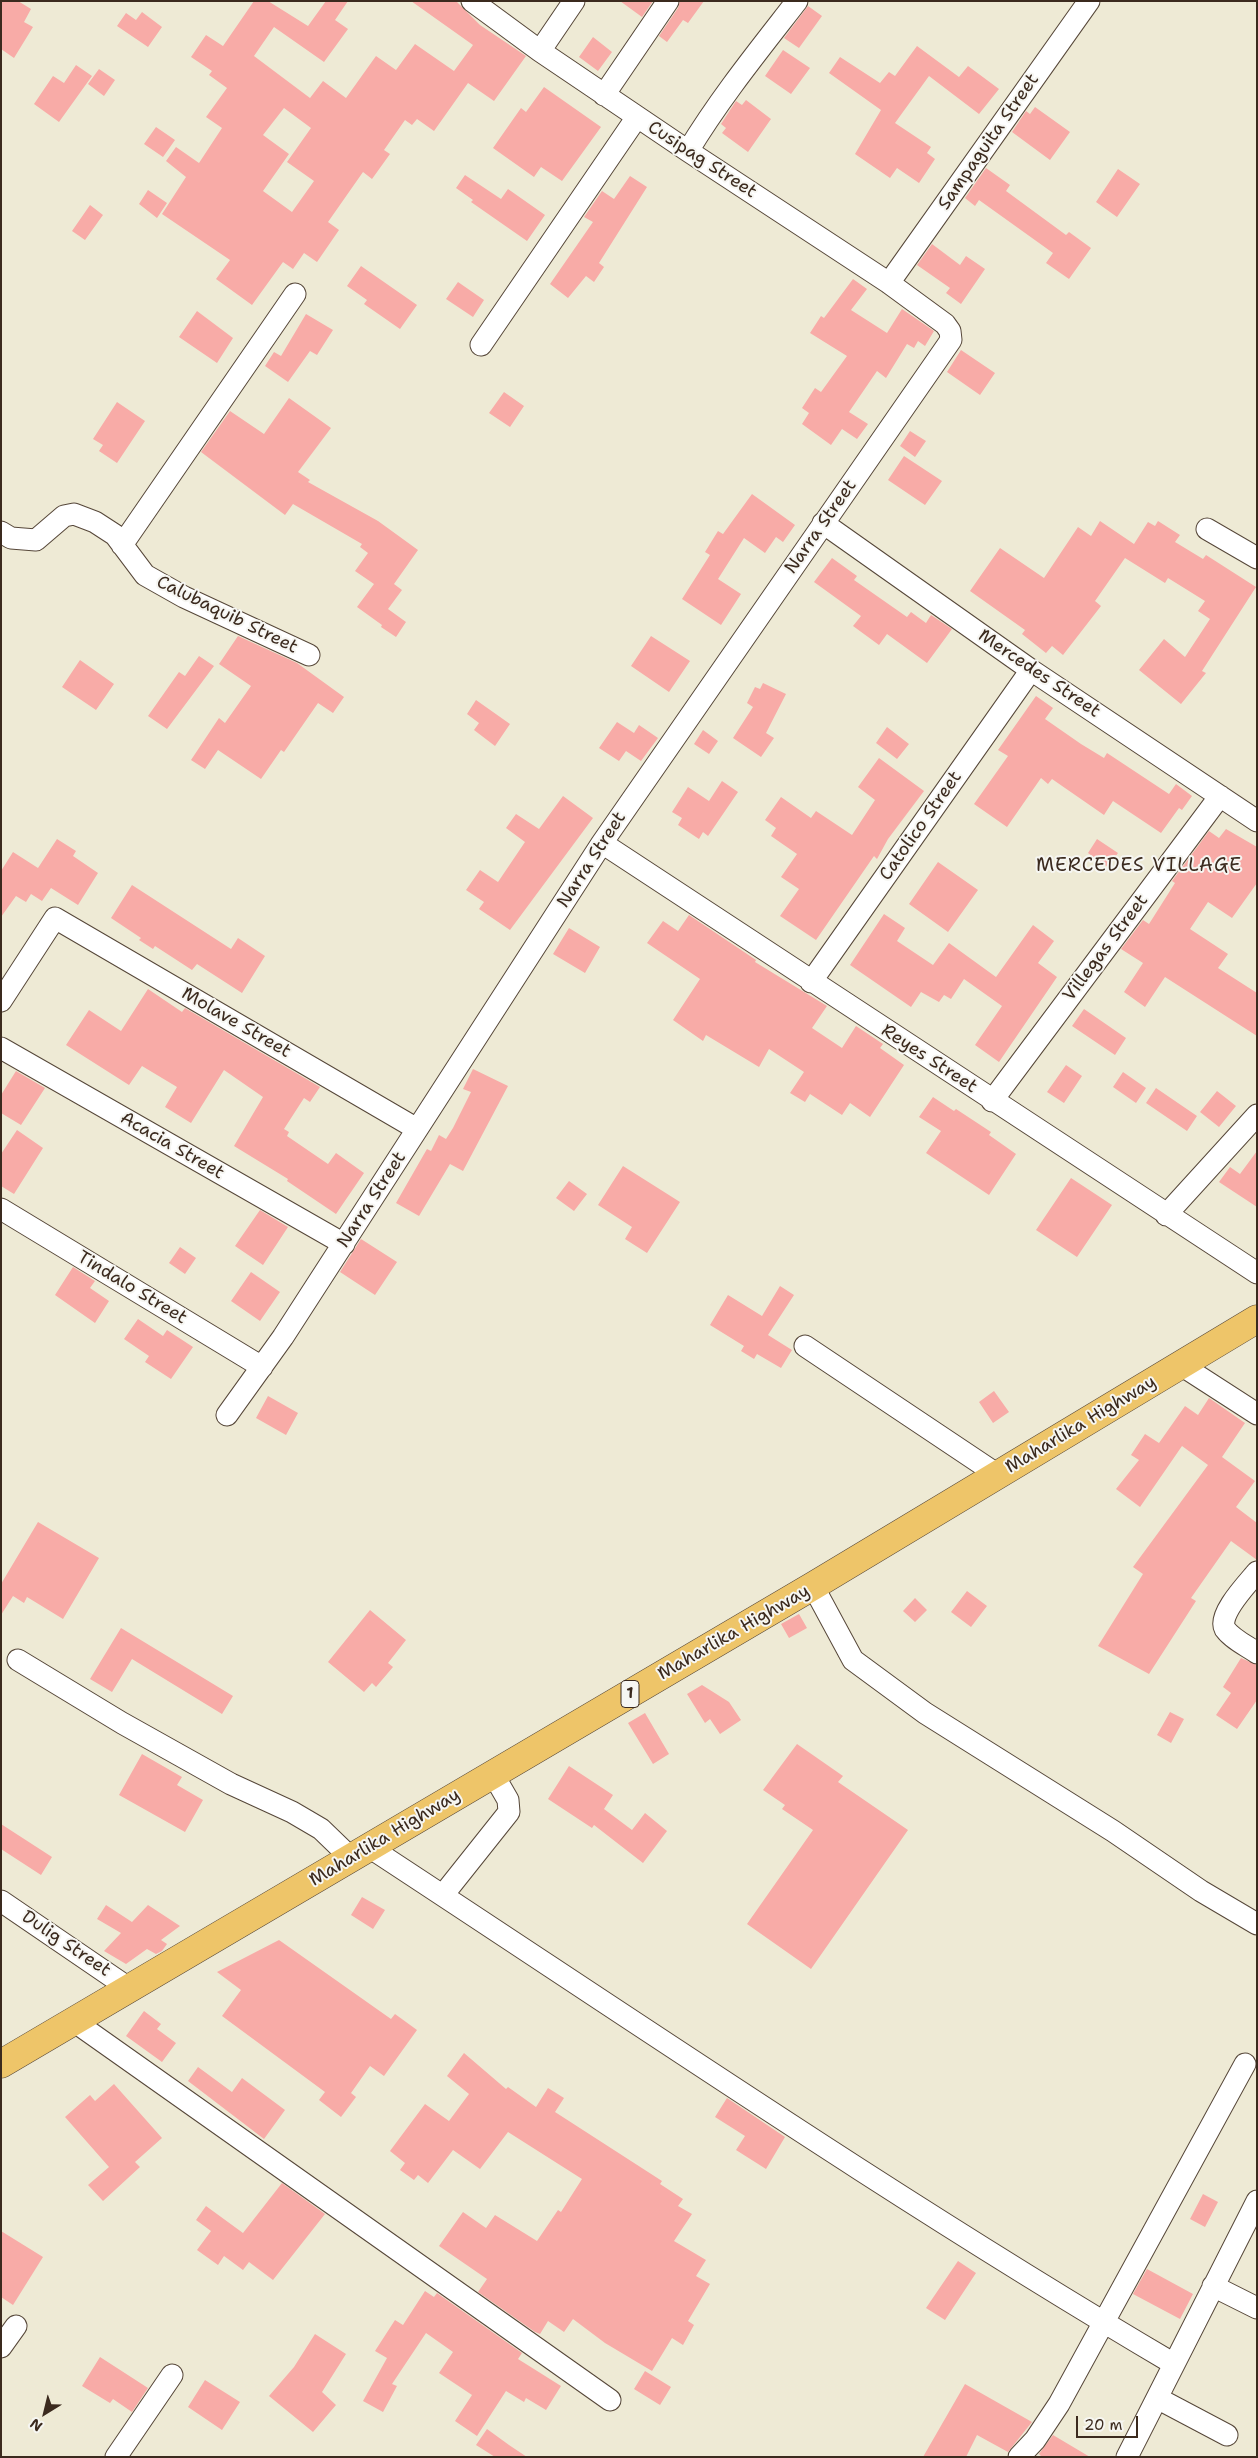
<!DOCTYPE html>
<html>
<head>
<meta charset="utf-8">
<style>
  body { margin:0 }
  #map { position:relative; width:1258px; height:2458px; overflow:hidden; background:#eeead5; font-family:"Shantell Sans",sans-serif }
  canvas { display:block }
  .frame { position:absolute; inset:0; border:2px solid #3b2a1e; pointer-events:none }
  .north { position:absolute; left:20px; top:2388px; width:50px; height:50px; -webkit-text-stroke:4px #f6f6f2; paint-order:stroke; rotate:216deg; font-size:14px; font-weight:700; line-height:20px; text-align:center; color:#3b2a1e }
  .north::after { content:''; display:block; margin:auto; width:18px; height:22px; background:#3b2a1e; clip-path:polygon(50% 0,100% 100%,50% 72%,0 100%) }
  .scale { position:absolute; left:1076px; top:2416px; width:62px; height:22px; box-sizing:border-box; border:2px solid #3b2a1e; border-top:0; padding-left:6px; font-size:15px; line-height:18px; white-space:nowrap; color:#3b2a1e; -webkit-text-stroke:4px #f6f6f2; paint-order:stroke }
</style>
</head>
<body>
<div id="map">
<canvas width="1258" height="2458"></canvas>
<div class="frame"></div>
<div class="north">N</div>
<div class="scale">20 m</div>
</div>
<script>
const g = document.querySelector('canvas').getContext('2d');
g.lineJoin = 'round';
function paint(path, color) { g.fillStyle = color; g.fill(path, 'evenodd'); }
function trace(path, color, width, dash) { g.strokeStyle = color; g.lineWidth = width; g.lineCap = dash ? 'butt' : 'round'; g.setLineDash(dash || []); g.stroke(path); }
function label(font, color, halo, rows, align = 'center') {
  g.font = font + ' "Shantell Sans",sans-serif'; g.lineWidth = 4; g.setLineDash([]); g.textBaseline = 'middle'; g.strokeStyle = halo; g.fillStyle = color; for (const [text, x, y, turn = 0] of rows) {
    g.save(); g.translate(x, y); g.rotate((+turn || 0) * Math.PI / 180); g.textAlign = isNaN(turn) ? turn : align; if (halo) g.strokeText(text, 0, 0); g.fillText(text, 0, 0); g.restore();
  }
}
paint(new Path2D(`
  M1,1H18L31,9L24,22L33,27L14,58L1,49Z
  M254,1H268L308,26L326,1H348L335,20L348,29L324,62L274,27L254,56L310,98L323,81L346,98L376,56L396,70L415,44L454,71L473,45L411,1H456L480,25L526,56L494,101L468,83L434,131L417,119L412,125L405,120L384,150L390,154L372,179L363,172L328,222L339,230L317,262L304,253L293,269L283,262L252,305L216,279L230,260L162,214L186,177L166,161L176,147L199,163L222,128L206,117L227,88L209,75L212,71L191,57L206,35L223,46ZM284,108L311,128L287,162L314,181L292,212L263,191L289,154L263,135Z
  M620,1H653L642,17Z
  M680,1H704L688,23L683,20L667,42L659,36L678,8Z
  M808,6L822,16L799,48L784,38Z
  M142,12L162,27L148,47L117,26L126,13L136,20Z
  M593,37L612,52L598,71L579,57Z
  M917,46L959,77L968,66L999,89L979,114L929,76L895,123L931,147L927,153L935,159L919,183L897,168L890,178L855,154L881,110L829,73L840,57L880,83L889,72L895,76Z
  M783,50L810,68L791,94L765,76Z
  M76,65L92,76L59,122L34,104L53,76L64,83Z
  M99,69L115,80L104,96L88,84Z
  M544,87L601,127L562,181L541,167L534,177L493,148L521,108L526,112Z
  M746,100L771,119L748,152L722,133L726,128L721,124L736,101L742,105Z
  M1035,107L1070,132L1050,160L1012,132L1026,111L1030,114Z
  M156,127L175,140L163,157L144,144Z
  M986,168L1010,185L1006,191L1066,235L1069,232L1091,248L1069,279L1046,263L1053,253L979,200L975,206L965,198Z
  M1118,169L1140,184L1117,217L1096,202Z
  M465,175L501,199L508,189L545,215L527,241L471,202L473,200L456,188Z
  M630,176L647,187L599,263L604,267L594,282L586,276L568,298L550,284L593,222L584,217L602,191L614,199Z
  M148,190L167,203L157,218L139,204Z
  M90,205L103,215L85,240L72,231Z
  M932,244L960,265L966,256L985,269L961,304L946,293L950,288L917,265Z
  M361,266L417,305L400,329L364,304L367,300L347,286Z
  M853,279L867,289L851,310L887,333L902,309L934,331L925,346L918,341L914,348L907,344L886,378L877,371L849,412L868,424L857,439L842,429L831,445L802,424L809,413L802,408L815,388L821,392L847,356L810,333L821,316L824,318Z
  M458,282L484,300L473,317L446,299Z
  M197,311L233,338L217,363L179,337Z
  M306,314L333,330L317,355L310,351L288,382L265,366L274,352L281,356Z
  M961,350L995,373L980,395L947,372Z
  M504,392L524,406L510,427L489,413Z
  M289,398L331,428L298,472L310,480L308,482L378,521L418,550L394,584L402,590L388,609L406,622L396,637L381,627L382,625L357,607L374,584L355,571L368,553L360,547L362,544L293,504L285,515L201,452L230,411L264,434Z
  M117,402L145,421L117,463L99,451L103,445L93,439Z
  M910,431L926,441L915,457L900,446Z
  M904,456L942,481L925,505L888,480Z
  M752,494L795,525L783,542L776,537L765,553L744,538L718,579L741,594L721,625L682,599L710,555L705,552L718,531L723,534Z
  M1100,521L1134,544L1148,522L1155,526L1158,521L1180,535L1175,542L1203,559L1206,555L1256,587L1202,671L1206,673L1181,704L1139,670L1164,639L1185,657L1210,619L1198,611L1205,601L1168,578L1165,583L1125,558L1095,601L1101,606L1063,655L1052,646L1046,653L1022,634L1025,630L970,591L1000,548L1044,578L1078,527L1091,536Z
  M832,558L857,576L854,580L907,617L911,612L926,623L931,615L952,629L927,663L887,634L879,645L853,626L861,616L814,582Z
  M238,636L297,663L344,697L333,713L318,703L284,752L281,750L261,779L218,750L205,769L191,760L219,718L225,723L251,686L219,664Z
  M651,636L690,661L669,692L631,666Z
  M199,656L214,666L167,729L148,716L179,672L185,676Z
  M80,660L114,684L96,710L62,687Z
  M763,683L786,694L766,733L774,738L761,757L733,738L753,707L747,703L755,687L760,689Z
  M1036,696L1053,708L1045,719L1081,744L1104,758L1107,753L1169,794L1176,784L1192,796L1182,810L1179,808L1161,833L1113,801L1104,815L1052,779L1048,784L1041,778L1007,827L974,804L1008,756L998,750Z
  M476,700L510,724L495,746L474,730L479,723L467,714Z
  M617,722L634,733L639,725L658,738L641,761L626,751L619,761L599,748Z
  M887,727L909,744L897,759L876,743Z
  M703,730L718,741L709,754L694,744Z
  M879,758L924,791L888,839L877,859L874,856L816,940L780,916L799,889L781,877L797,854L771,836L776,828L765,820L781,797L811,818L816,811L852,835L875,800L858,787Z
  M722,781L738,792L708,836L703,832L699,839L678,825L682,818L672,812L688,787L709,801Z
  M563,796L593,818L510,930L479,909L484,902L466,890L480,870L498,882L525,842L506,828L516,814L539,829Z
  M1226,829L1257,847V883L1232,918L1208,902L1190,929L1228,954L1218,968L1257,993V1036L1165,977L1145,1007L1124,992L1143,963L1121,949L1143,920L1149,924L1175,883L1172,881L1209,831L1219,838Z
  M57,839L76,851L73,856L98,873L78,905L51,888L42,901L31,894L26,902L16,896L1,917V871L13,852L38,868Z
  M1097,839L1118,853L1108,867L1088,853Z
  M938,862L978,890L948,932L909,904Z
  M132,885L231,949L238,938L265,956L242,993L197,964L192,970L155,946L153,949L139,940L141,938L111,918Z
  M884,914L905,928L897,941L933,965L949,943L996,977L1033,925L1054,941L1038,963L1057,977L999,1062L975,1045L1002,1006L964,979L951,999L944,995L939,1002L921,992L911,1007L850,965Z
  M689,915L756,960L755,962L827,1006L812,1028L842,1048L856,1026L883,1044L880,1048L904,1065L870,1117L850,1103L842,1115L810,1094L805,1102L790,1093L804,1072L769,1049L759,1067L706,1035L703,1041L673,1020L700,979L647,943L663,921L678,931Z
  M569,928L600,947L585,973L553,954Z
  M148,989L182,1012L185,1008L320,1087L310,1102L304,1098L284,1129L289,1132L287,1136L328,1164L336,1153L364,1173L336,1214L287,1181L288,1179L234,1146L263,1097L224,1070L191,1123L165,1107L177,1087L142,1066L129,1085L66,1045L89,1010L121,1031Z
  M1084,1009L1126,1038L1115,1055L1072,1026Z
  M1066,1065L1082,1076L1064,1103L1047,1092Z
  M473,1069L508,1086L463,1171L450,1164L419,1216L396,1203L427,1149L431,1151L439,1135L446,1139L453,1128L471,1092L463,1089Z
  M16,1071L45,1088L21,1125L1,1113V1095Z
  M1123,1072L1146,1088L1136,1103L1113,1087Z
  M1156,1088L1197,1116L1187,1131L1146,1103Z
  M1217,1091L1236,1106L1219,1127L1200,1112Z
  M933,1097L954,1111L956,1109L991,1132L989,1135L1016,1154L989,1195L926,1153L941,1131L919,1117Z
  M17,1130L43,1148L14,1194L1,1186V1154Z
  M1257,1151V1207L1219,1182L1230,1167L1240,1174Z
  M623,1166L680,1202L647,1253L625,1239L632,1227L598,1205Z
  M1071,1178L1112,1205L1077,1257L1036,1230Z
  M569,1181L587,1194L574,1211L556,1198Z
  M260,1210L288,1227L263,1265L235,1246Z
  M361,1239L397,1262L375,1295L340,1272Z
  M180,1247L196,1258L185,1274L169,1263Z
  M73,1267L95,1281L90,1288L109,1301L95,1323L55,1295Z
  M251,1272L280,1292L260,1321L231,1301Z
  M780,1286L794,1295L768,1335L792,1350L781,1368L757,1354L754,1359L741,1351L744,1346L710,1325L728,1295L762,1316Z
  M138,1319L163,1336L167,1330L193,1347L171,1379L145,1362L149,1356L124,1339Z
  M994,1391L1009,1412L993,1423L979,1402Z
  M268,1396L298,1413L286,1435L256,1418Z
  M1209,1398L1245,1423L1222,1457L1255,1481L1236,1507L1257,1523V1560L1231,1541L1191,1598L1196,1601L1149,1674L1098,1646L1143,1574L1133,1567L1208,1465L1182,1446L1140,1507L1116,1489L1139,1460L1131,1455L1145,1434L1159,1443L1185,1406L1198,1415Z
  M38,1522L99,1558L63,1619L27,1597L24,1603L13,1596L1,1615V1584Z
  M967,1591L987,1606L971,1627L951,1612Z
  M915,1598L927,1610L915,1622L903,1611Z
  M370,1610L406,1640L388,1663L393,1667L376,1687L372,1683L364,1692L328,1662Z
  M799,1614L807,1628L789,1638L781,1624Z
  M121,1628L233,1696L222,1714L132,1659L112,1692L90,1679Z
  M1241,1658L1257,1665V1700L1237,1729L1216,1715L1231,1693L1223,1687Z
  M702,1685L729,1702L741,1720L720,1734L710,1719L705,1723L687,1694Z
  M1170,1712L1184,1719L1171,1743L1157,1735Z
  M645,1713L669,1754L653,1764L628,1723Z
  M797,1744L843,1776L838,1782L908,1830L811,1969L747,1924L813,1830L782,1809L785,1805L763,1790Z
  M142,1754L182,1777L177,1785L203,1800L185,1832L119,1795Z
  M569,1766L613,1795L604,1809L632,1830L645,1813L667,1831L643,1863L594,1825L592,1828L548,1799Z
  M1,1824L52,1857L41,1875L1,1849Z
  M362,1897L385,1910L373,1929L351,1915Z
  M106,1905L132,1922L148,1905L180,1926L161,1940L167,1944L162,1951L156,1954L147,1949L126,1964L104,1951L121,1933L97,1919Z
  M279,1940L391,2019L395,2014L417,2030L384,2076L370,2066L351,2093L356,2097L341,2117L319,2100L325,2092L222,2016L241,1990L217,1972Z
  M144,2011L161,2024L157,2029L176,2043L162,2062L126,2036Z
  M464,2053L506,2089L508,2087L536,2107L548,2088L564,2098L555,2112L662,2181L660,2184L683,2199L678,2206L692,2214L674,2241L706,2260L696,2276L710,2284L688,2321L694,2325L683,2345L672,2338L652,2371L605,2343L573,2319L564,2332L548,2321L540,2334L535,2332L478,2292L487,2279L439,2246L463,2212L486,2228L495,2215L537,2241L558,2210L561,2212L582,2179L508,2132L480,2169L453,2150L428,2183L418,2175L414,2180L400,2170L405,2163L390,2151L425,2104L449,2121L469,2094L447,2076Z
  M198,2067L232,2092L242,2078L285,2110L264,2139L188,2081Z
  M114,2084L162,2138L135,2162L140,2167L103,2201L88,2185L109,2167L65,2117L90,2095L95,2101Z
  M727,2098L785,2137L766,2169L736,2150L745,2136L715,2117Z
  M282,2183L325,2214L273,2280L249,2262L243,2270L224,2256L218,2265L197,2250L211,2231L196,2220L206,2206L243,2233Z
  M1203,2194L1218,2202L1205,2227L1190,2219Z
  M1,2231L43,2257L13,2305L1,2297Z
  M958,2261L976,2273L945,2320L926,2308Z
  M1147,2269L1193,2294L1180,2319L1133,2294Z
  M425,2291L434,2297L437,2293L522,2353L518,2359L561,2386L546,2410L526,2398L524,2402L506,2391L477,2436L455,2421L472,2395L439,2373L453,2352L426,2333L392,2384L397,2386L383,2412L363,2401L387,2358L375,2351L395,2320L403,2325Z
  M315,2334L346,2354L322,2392L336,2405L313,2432L269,2396L294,2367Z
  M100,2357L148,2388L132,2412L113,2399L110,2403L82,2386Z
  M645,2371L671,2387L660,2405L634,2389Z
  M205,2380L240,2402L222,2430L188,2407Z
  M965,2384L1032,2422L1008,2452L977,2435L966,2457H923Z
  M487,2429L509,2445L527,2457H495L476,2445Z
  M1053,2435L1090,2457H1042L1039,2454Z`), '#f8aba7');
const minor = new Path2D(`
  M540,51L574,1
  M604,95L668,1
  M688,151C720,98 759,50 797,1
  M889,283L1089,1
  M481,345L637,117
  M823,523L1031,670L1257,821
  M1207,529L1257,558
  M1,532L11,538L36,540L64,516L74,514L95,522L115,535L145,575L184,597L309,655
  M122,545L295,294
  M602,843L1257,1273
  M811,982L1031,670
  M1,1001L55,918L417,1129
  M1,1048L344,1244
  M992,1101L1220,796
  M1,1209L262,1367
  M1166,1215L1257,1115
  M805,1346L998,1475
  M1181,1365L1257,1414
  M227,1415L283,1337L602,843L951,340L950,331L945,324L889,283L688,151L540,51L472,1
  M1257,1572C1248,1583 1217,1615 1225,1629C1232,1639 1247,1646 1257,1653
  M813,1586L853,1660L925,1713L1113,1831L1201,1891L1257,1924
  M18,1660L122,1723L231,1784L292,1812L321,1829L351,1858
  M369,1847C636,2022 899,2202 1174,2364
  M443,1895L509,1812L508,1800L493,1774
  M1,1901L130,1989
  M75,2022L610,2400
  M1213,2286L1257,2308
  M1,2347L16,2326
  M1157,2398L1227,2435
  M116,2457L172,2375
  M1019,2457L1035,2440L1059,2404L1245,2064
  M1127,2457L1257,2201`);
const highway = new Path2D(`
  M1,2064L813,1586L1257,1319`);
trace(minor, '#564739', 23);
trace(highway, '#564739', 29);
trace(minor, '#fff', 21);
trace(highway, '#eec569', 28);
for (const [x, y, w] of [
  [630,1694,18]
]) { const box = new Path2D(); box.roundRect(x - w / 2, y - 13.5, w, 27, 4); g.fillStyle = '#f6f6f2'; g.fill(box); trace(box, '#3b2a1e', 1); }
label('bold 16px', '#3b2a1e', null, [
  ["1",630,1694]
]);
label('18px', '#3b2a1e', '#f6f6f2', [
  ["Sampaguita Street",989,142,-55],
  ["Cusipag Street",702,160,33],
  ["Narra Street",821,527,-55],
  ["Calubaquib Street",227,615,26],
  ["Mercedes Street",1039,674,34],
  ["Catolico Street",921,826,-55],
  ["Narra Street",592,860,-57],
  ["Villegas Street",1106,948,-53],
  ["Molave Street",236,1023,30],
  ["Reyes Street",929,1059,33],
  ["Acacia Street",172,1146,30],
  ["Narra Street",372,1200,-57],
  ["Tindalo Street",132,1288,31],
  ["Maharlika Highway",1081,1425,-31],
  ["Maharlika Highway",734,1633,-30],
  ["Maharlika Highway",385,1838,-31],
  ["Dulig Street",66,1944,34]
]);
g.letterSpacing = '1px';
label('19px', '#3b2a1e', '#f6f6f2', [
  ["MERCEDES VILLAGE",1139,866]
]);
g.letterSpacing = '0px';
</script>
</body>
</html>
